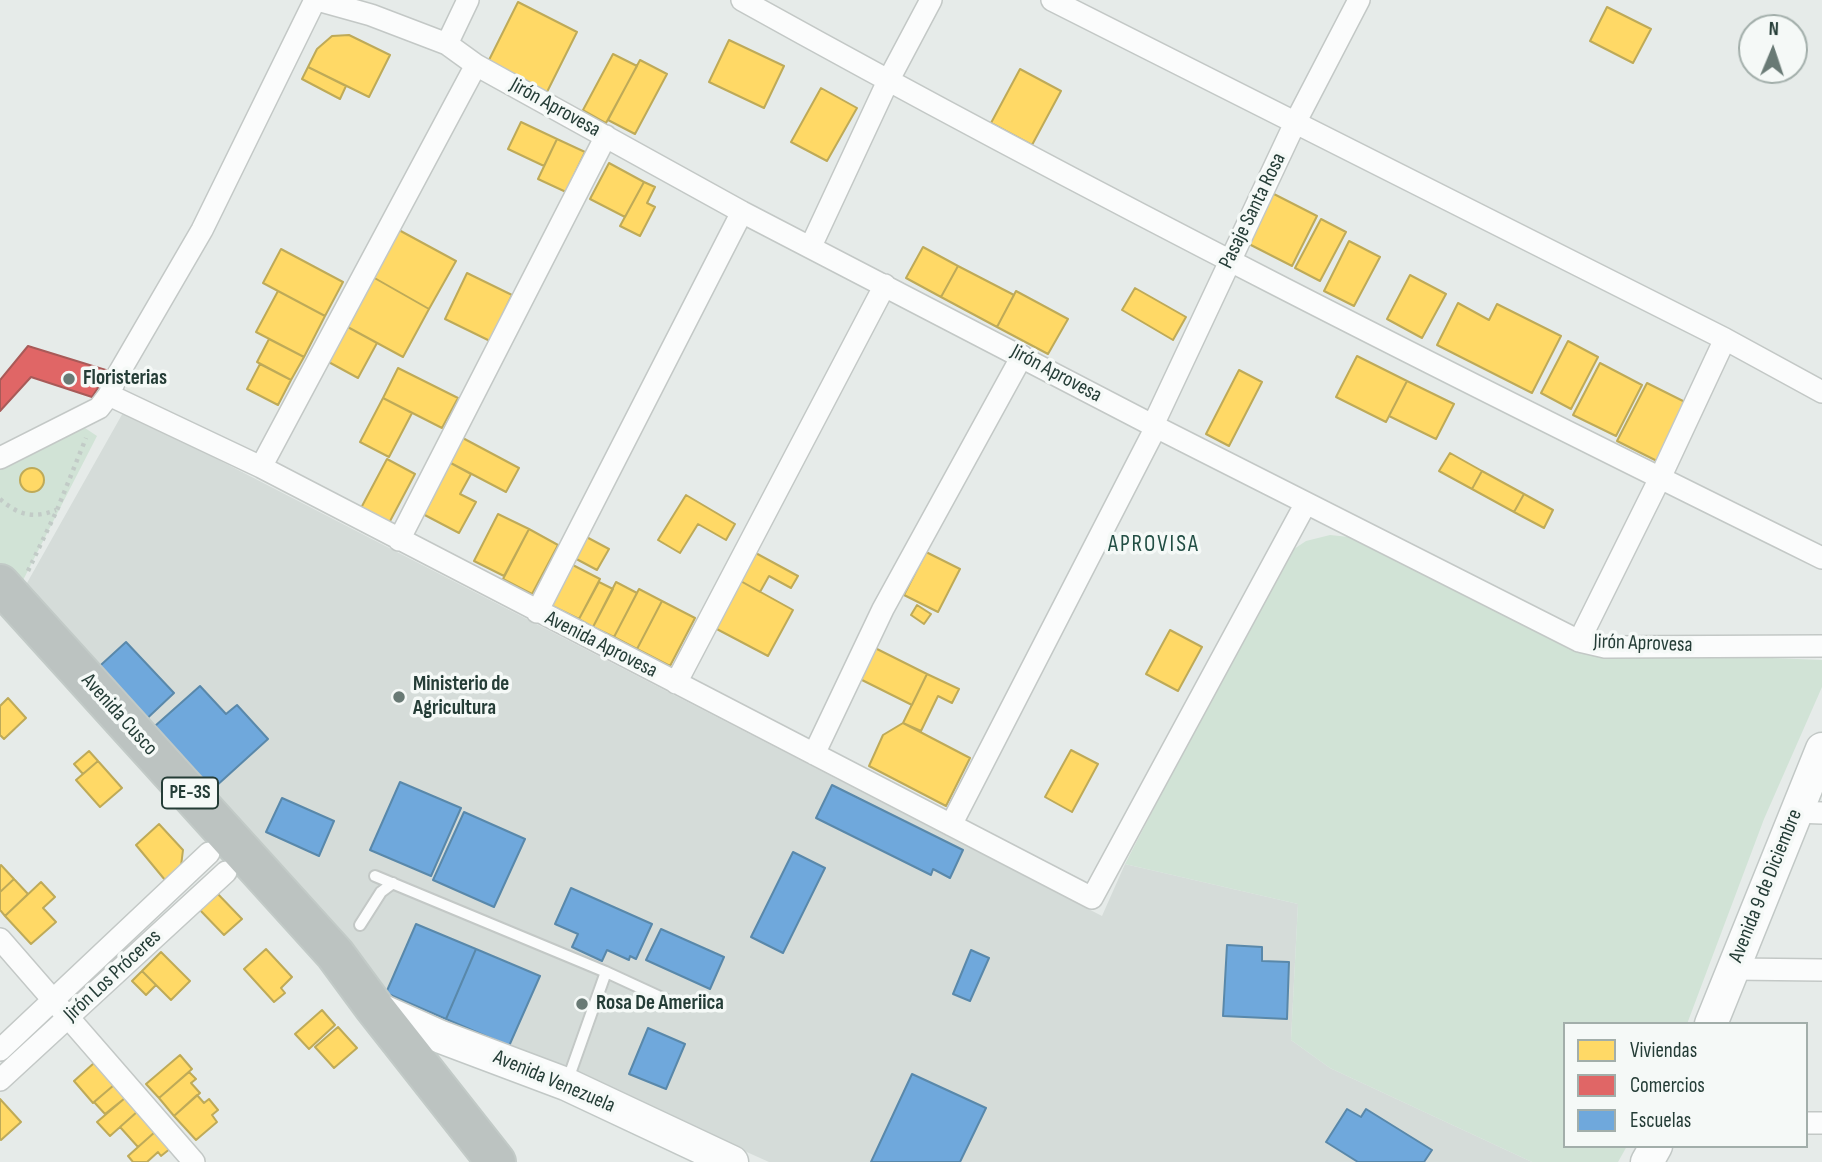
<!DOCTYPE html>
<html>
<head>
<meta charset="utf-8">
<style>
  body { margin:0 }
  #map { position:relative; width:1822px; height:1162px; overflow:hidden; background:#e6ebe9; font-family:"Sofia Sans Condensed",sans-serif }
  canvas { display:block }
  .legend { position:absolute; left:1563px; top:1022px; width:245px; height:126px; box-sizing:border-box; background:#f5f9f7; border:2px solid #a2aeaa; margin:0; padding:9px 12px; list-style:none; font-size:21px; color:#253d37 }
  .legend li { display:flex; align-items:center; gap:14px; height:35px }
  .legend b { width:35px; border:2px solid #a2aeaa }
  .north { position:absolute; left:1738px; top:14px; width:70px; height:70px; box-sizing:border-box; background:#f5f9f7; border:2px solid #a2aeaa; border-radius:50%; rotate:2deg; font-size:19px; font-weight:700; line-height:28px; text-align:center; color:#253d37 }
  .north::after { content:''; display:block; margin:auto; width:24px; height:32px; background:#697a75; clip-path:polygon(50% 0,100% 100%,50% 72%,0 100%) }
</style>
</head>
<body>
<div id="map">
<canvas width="1822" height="1162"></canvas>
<ul class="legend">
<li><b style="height:19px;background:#ffd966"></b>Viviendas</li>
<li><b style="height:19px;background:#e06666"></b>Comercios</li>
<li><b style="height:19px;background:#6fa8dc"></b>Escuelas</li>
</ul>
<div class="north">N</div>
</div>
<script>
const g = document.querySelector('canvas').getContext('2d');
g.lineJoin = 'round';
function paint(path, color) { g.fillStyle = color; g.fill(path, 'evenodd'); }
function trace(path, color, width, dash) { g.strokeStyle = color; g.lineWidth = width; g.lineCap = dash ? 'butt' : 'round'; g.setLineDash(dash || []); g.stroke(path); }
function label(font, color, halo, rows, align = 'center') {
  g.font = font + ' "Sofia Sans Condensed",sans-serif'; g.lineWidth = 7; g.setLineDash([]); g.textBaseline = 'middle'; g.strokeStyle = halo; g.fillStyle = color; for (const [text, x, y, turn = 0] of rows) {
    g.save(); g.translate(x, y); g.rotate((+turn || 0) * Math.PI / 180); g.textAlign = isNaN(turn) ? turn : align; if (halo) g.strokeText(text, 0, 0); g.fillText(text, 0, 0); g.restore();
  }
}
paint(new Path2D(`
  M124,411L1102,916L1125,864L1298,904L1291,1040L1330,1068L1532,1162H769L374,985L23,590Z`), '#d5dcd9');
paint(new Path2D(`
  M85,428L97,436L19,588L0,567V469Z
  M1330,535L1349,537L1509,615L1575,650L1822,660V687L1764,819L1687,1024H1565V1146H1627L1618,1162H1532L1330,1068L1291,1040L1298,904L1125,864L1285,555L1306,541Z`), '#d1e3d6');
const homes = new Path2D(`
  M518,2L577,32L547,92L488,62Z
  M1607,7L1651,29L1633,63L1590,41Z
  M349,35L390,55L369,97L308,67L317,49L332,36Z
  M729,40L784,66L764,108L709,82Z
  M613,54L637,66L606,123L583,110Z
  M640,60L667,74L635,134L608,120Z
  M308,67L346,86L340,99L302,79Z
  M1020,69L1061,91L1032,145L991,123Z
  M821,88L857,108L827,161L791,142Z
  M521,122L557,139L544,166L508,149Z
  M557,139L585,152L566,192L538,179Z
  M609,163L644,182L625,217L590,199Z
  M644,182L655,187L647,203L655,207L640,236L620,226Z
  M1270,192L1317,216L1292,266L1245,242Z
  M1321,219L1346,232L1320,281L1295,268Z
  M397,229L456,261L429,309L371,276Z
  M1349,241L1380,257L1354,306L1324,291Z
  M923,247L958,266L941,297L906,278Z
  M281,249L343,282L325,316L263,283Z
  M958,266L1014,295L997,327L941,297Z
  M467,273L512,295L490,341L445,319Z
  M1410,275L1446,294L1422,338L1387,319Z
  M371,276L429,309L403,357L344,325Z
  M1135,288L1186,317L1173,340L1122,310Z
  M278,291L325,316L304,357L256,332Z
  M1016,291L1068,319L1048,354L997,327Z
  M1458,303L1489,320L1497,304L1561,336L1532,393L1437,345Z
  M344,325L377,343L358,378L325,360Z
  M269,339L304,357L291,380L257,362Z
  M1568,341L1598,357L1571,409L1541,393Z
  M1357,356L1407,381L1386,422L1336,397Z
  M1600,363L1642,385L1616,436L1573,415Z
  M260,364L291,380L278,405L247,389Z
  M398,368L458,398L442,428L383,398Z
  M1239,370L1262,382L1229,446L1206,434Z
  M1407,381L1454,404L1436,439L1389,416Z
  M1647,383L1691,405L1661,463L1617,441Z
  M383,398L412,413L389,457L360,442Z
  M459,436L519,468L506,492L447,461Z
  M1450,453L1482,471L1472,489L1439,471Z
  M387,459L415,474L389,523L361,508Z
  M447,461L471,474L460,494L476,502L459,533L419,512Z
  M20 480a12 12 0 1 1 24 0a12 12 0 1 1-24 0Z
  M1482,471L1524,494L1514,512L1472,489Z
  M1524,494L1553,510L1544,528L1514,512Z
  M686,495L735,524L726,540L698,524L680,553L658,540Z
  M498,514L529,529L504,576L474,561Z
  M529,529L558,545L532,594L503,579Z
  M579,533L609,549L597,570L567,554Z
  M752,551L798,576L791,588L769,576L760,592L737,579Z
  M926,552L960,569L938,612L904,595Z
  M565,561L600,579L579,619L544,602Z
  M737,579L793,610L768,656L711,626Z
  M599,582L613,589L593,627L579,619Z
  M616,582L637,593L614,637L593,627Z
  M639,589L662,601L637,649L614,637Z
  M662,601L695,618L670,666L637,649Z
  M917,605L931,614L924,624L911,615Z
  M1170,630L1202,647L1178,691L1146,674Z
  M873,647L927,674L912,705L858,678Z
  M927,674L959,689L952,703L938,696L921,731L903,723Z
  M8,698L26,718L4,739L0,735V706Z
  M903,723L970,758L946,806L869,766L883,735Z
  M1071,750L1098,764L1072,812L1045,797Z
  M89,751L98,761L83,774L74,764Z
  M98,761L122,788L100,807L76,780Z
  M159,824L183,850L181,866L165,880L136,845Z
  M1,865L14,879L0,892V866Z
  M14,879L28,894L5,916L0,910V892Z
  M41,882L55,897L43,908L56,922L31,944L5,916Z
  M215,891L242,919L224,935L198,908Z
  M266,949L292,977L281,988L285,993L274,1002L244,969Z
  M161,952L190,981L171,1000L142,971Z
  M142,971L156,985L146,995L132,981Z
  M322,1010L335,1025L309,1049L295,1034Z
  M338,1027L357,1048L334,1068L315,1047Z
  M180,1055L192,1069L159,1098L146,1084Z
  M94,1063L114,1085L93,1103L74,1081Z
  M189,1072L196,1079L191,1083L200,1093L174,1116L159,1098Z
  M114,1085L125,1098L105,1114L94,1102Z
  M197,1095L204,1103L209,1099L218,1110L212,1115L217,1122L196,1140L174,1116Z
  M125,1098L138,1111L110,1136L97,1122Z
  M0,1099L21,1122L1,1140L0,1139Z
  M138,1111L156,1131L138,1147L120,1127Z
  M156,1131L171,1148L161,1156L158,1152L147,1162H133L128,1156Z`);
paint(homes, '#ffd966');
trace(homes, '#beaa58', 2);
const shops = new Path2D(`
  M28,346L109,371L92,397L31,377L0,411V380Z`);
paint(shops, '#e06666');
trace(shops, '#a85a58', 2);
const schools = new Path2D(`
  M126,642L174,693L139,726L91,674Z
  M200,686L226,714L237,705L268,739L204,797L146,734Z
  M400,782L461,808L431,876L370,850Z
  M832,785L963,850L950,878L933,869L931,875L816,818Z
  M282,798L334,821L319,856L266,832Z
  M464,812L525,839L494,907L433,880Z
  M793,852L825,868L783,953L751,937Z
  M571,888L652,924L636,959L630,956L629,960L607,950L602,961L572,947L578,934L555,924Z
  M416,924L476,949L446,1019L386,993Z
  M661,929L724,957L710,989L646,960Z
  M1227,945L1262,947V961L1289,962L1287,1019L1223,1016Z
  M476,949L540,976L509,1046L446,1019Z
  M971,950L989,958L970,1001L953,994Z
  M648,1028L685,1044L666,1089L629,1074Z
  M912,1074L986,1108L960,1162H871Z
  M1347,1109L1361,1117L1366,1109L1432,1150L1424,1162H1358L1326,1142Z`);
paint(schools, '#6fa8dc');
trace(schools, '#5988aa', 2);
const lane = new Path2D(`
  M375,876L606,972L671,1002
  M360,925L381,892L393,883
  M567,1082L606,972`);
const street = new Path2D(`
  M317,0L371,15L447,44L476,65L742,212L1156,427L1579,641L1605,647L1822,646
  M742,0C1096,197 1459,379 1822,558
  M1052,0L1725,339L1822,392
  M447,44L468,0
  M811,246L888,81L931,0
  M109,395L261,467L1092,898L1306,503
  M1153,425L1295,123L1359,0
  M0,458L99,408L109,395L116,378L202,230L315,0
  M261,467L476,65
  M399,540L606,136
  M537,612L742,212
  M1579,641L1660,478L1725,339
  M676,683L885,285
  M814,754L883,609L1022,356
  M1796,812L1822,813
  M951,825L1156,427
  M0,939L194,1162
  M1733,969L1822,970
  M0,1050L209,853
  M0,1080L226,872
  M1806,1123H1822`);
const secondary = new Path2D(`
  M374,1007L441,1037L566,1084L732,1162
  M1711,1024L1822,749
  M1647,1162L1656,1146`);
const highway = new Path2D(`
  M0,584L335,954L374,1007L496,1162`);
trace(lane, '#c3c8c6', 14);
trace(street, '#c3c8c6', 24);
trace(secondary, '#c2c8c6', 35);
trace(highway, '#c2cac7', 42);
trace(new Path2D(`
  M0,499C18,515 33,519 56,510
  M28,571L57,510L86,438`), '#c2cbc7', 4.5, [3.5, 5]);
trace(lane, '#fbfcfc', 10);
trace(street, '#fbfcfc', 21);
trace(secondary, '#fbfcfc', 32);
trace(highway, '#bcc3c1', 38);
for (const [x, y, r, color] of [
  [69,379,7,"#697a75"],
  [399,697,7,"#697a75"],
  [582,1004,7,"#697a75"]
]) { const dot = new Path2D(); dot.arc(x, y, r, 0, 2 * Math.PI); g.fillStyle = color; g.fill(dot); trace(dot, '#f5f9f7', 2.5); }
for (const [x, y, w] of [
  [190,793,56]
]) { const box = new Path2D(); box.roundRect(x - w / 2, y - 15.5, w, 31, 5); g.fillStyle = '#f5f9f7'; g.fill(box); trace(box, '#253d37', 2); }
label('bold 19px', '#253d37', null, [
  ["PE-3S",190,793]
]);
label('21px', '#253d37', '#f5f9f7', [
  ["Jirón Aprovesa",555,108,29],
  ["Pasaje Santa Rosa",1253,211,-64],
  ["Jirón Aprovesa",1056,374,28],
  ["Jirón Aprovesa",1643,644,2],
  ["Avenida Aprovesa",601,645,27],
  ["Avenida Cusco",119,715,48],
  ["Avenida 9 de Diciembre",1766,886,-68],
  ["Jirón Los Próceres",113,976,-43],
  ["Avenida Venezuela",554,1082,23]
]);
label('bold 21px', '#253d37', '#f5f9f7', [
  ["Floristerias",83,379],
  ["Ministerio de",413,685],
  ["Agricultura",413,709],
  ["Rosa De Ameriica",596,1004]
], 'left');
g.letterSpacing = '2px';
label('23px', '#224e44', '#f5f9f7', [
  ["APROVISA",1154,545]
]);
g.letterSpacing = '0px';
</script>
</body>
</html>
